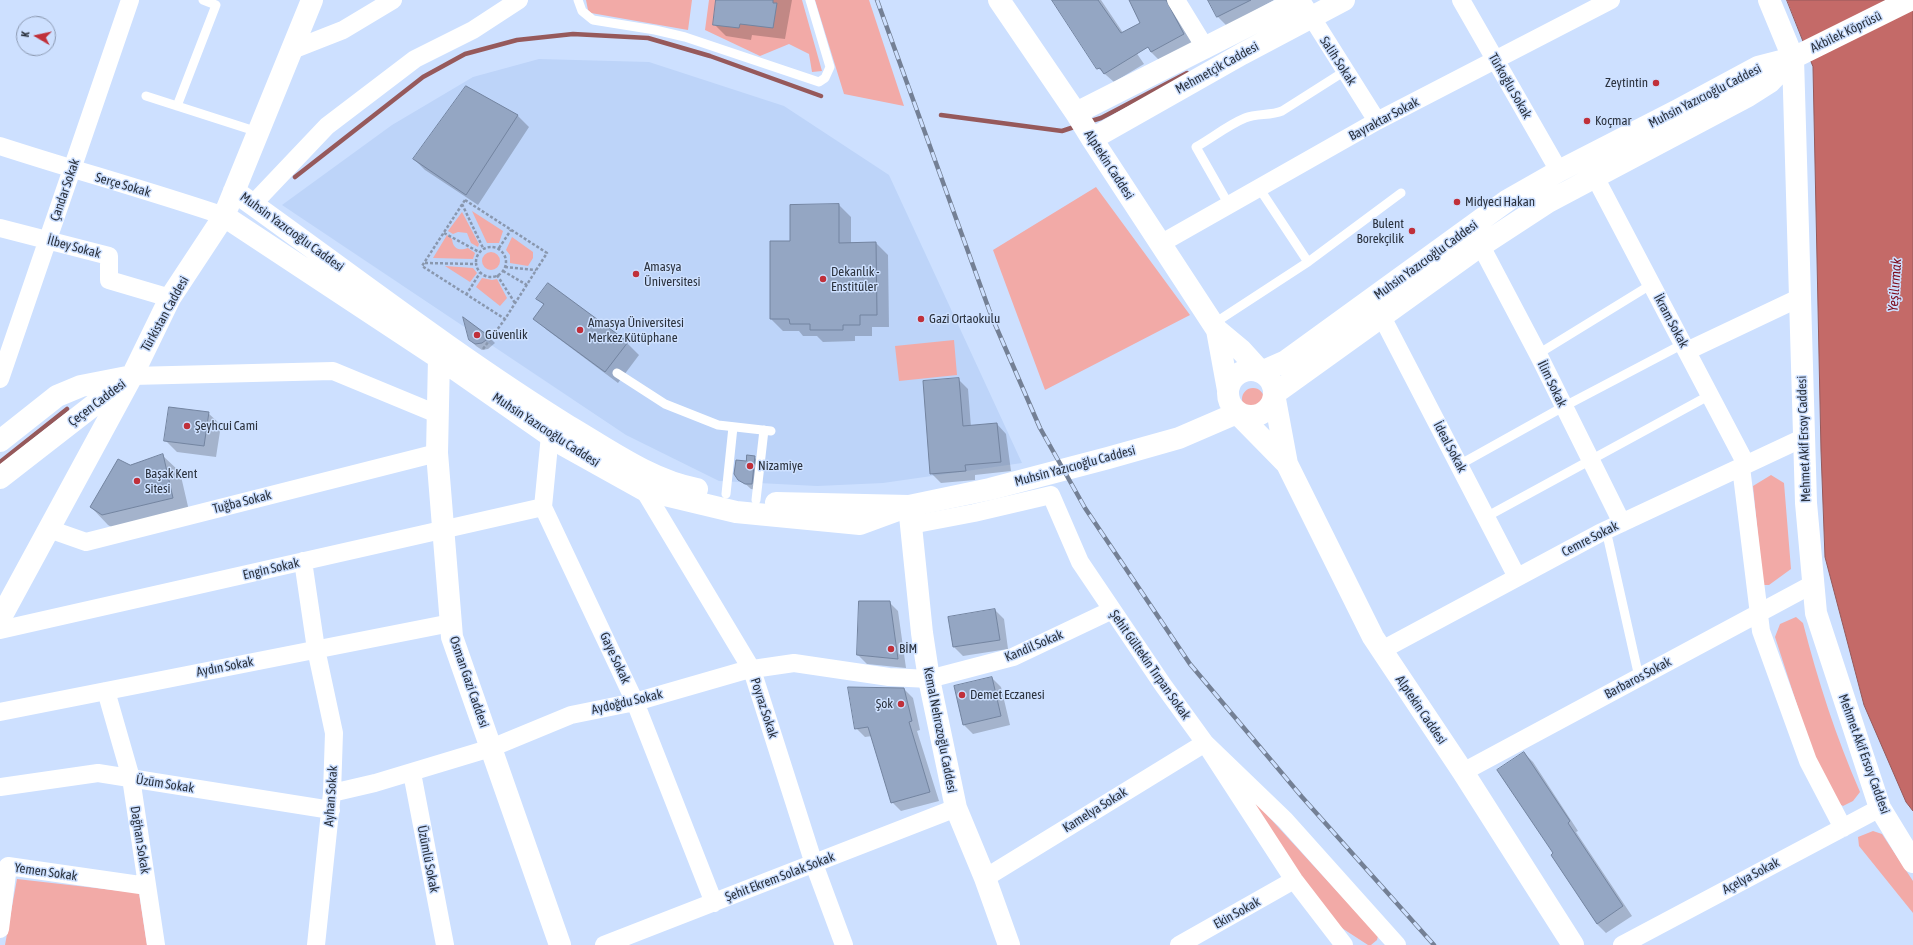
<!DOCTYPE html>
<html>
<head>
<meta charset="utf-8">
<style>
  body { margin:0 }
  #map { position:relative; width:1913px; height:945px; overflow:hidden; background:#cde0ff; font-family:"Asap Condensed",sans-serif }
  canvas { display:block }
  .north { position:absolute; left:16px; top:16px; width:40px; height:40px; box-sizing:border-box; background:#cde0ff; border:1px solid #8c9ab2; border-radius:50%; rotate:279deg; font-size:11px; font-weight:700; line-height:16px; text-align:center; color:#2b323e }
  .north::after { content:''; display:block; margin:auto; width:14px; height:18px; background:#c0303a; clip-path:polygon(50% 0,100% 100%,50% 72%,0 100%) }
</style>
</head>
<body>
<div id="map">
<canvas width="1913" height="945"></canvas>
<div class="north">K</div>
</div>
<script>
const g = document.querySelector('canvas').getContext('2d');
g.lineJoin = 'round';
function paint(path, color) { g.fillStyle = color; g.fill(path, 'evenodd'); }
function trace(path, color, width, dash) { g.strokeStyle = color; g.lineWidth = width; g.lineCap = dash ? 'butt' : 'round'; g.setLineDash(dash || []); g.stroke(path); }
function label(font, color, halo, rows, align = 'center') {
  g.font = font + ' "Asap Condensed",sans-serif'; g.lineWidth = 3; g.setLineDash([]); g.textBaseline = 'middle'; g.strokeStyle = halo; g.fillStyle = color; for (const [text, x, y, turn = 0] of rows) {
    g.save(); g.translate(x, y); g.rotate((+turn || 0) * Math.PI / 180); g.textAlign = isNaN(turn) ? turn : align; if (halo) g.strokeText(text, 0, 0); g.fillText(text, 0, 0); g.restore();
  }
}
paint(new Path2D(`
  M539,59L649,62L784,106L889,175L1022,463L883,483L817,486L719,481L626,435L282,205L392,125L473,77Z`), '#bdd4f9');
paint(new Path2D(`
  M586,0H692L688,30L591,13L588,10Z
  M709,0H802L822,71L812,72L809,54L789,44L760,56L705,30Z
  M815,0H869L904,106L844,94Z
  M1096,187L1190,315L1045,390L993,250Z
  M472,211L503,231L499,243H487Z
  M462,212L479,244L478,247L471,243L467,233L458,232L453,234L448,231Z
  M447,235L452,239C453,249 459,251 468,248L475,253L473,259L433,258Z
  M512,237L533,252V258L528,266L510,263V255L506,250Z
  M482 261a9 9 0 1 1 18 0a9 9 0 1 1-18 0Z
  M445,266L473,268L477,273L470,282Z
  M482,278L492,280L497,279L507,298L500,306L476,287Z
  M954,340L957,375L899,381L895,346Z
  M1242 399a11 11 0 1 1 22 0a11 11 0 1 1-22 0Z
  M1771,475L1784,483L1791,569L1769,585H1763L1753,486Z
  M1796,617L1803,623C1818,681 1836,737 1860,792L1853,801L1843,806L1836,802L1812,751L1775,637L1780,624Z
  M1224,768L1378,936L1377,940L1371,945H1368L1331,921Z
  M1873,831L1882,834L1913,881V913L1859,846L1858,837Z
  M17,879L139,893L147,945H5Z`), '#f2aaa7');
const water = new Path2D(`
  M1787,0H1913V811L1906,802L1864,705L1825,557L1821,451L1813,67Z`);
paint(water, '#c46a68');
trace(water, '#96595b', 1);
paint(new Path2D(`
  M717,0H792L785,39L752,35L751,40L726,36L714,24Z
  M1053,0H1101L1144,64L1114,82L1098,68Z
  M1130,0H1174L1193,43L1160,61L1151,52L1142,23Z
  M1209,0H1274L1227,26L1218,17Z
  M466,87L518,116L529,127L478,205L425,170L414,159Z
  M839,205L851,217V243H876L888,255L889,327H872V336H855V341L823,342L817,336H803L799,331H783L771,319V242H792Z
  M537,298L627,343L639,355L618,383L547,330L535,318L544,305Z
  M465,320L490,338L495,343L488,349L482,350L476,346L470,339Z
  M958,379L968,389L971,427L997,424L1006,434L1011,471L975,475V480L941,483L931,473Z
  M208,413L221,425L216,457L177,452L165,440Z
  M162,455L180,472L190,515L120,532L108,525L91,507L130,466Z
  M754,457L760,463L757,490L751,489L740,479L747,462Z
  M889,602L898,611L906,668L867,664L858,655Z
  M995,610L1004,619L1008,649L963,656L954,647Z
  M992,678L1001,687L1010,725L973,734L964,725Z
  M904,689L913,698L920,730L917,731L939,801L901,811L892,802L872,736L865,737L856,728Z
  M1524,753L1533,762L1578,831L1576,832L1632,916L1606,933L1597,924L1554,854Z`), '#0003');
trace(new Path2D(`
  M941,115L1062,131L1077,126
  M1088,122L1101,118L1187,73
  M295,177L423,77L465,54L517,40L573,34L648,38L710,56L821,96
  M0,462L67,409`), '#96595b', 4.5);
const building = new Path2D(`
  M716,0H773V3H777L773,28L740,24L739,28L713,25Z
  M1052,0H1098L1121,33L1140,23L1129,0H1166L1184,34L1151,52L1148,47L1104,74L1100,68L1097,69Z
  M1208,0H1251L1217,17Z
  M466,86L518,115L466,195L413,159Z
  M839,204V243L876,242L877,315H860V325H843V330H810V324H790L789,319H770V241H790V205Z
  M548,283L628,342L605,372L533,319L544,304L536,299Z
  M463,317L490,337L482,343L475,344L469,340Z
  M959,378L963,426L997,423L1001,462L965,465L966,471L930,474L923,381Z
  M169,407L209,412L204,446L164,441Z
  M163,454L173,498L102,515L90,507L118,459L130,465Z
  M747,455L755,456L752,484H745L738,480L734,474L736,460L746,461Z
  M859,601H890L898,659L857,655Z
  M995,609L1000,640L953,647L948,617Z
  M992,677L1001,716L963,725L954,686Z
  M848,687L904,688L912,721L909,722L930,792L891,803L868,727L855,729Z
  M1524,752L1570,821L1568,823L1623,906L1597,924L1551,855L1553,853L1497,770Z`);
paint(building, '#94a6c3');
trace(building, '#7384a0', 1);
trace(new Path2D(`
  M465,200L547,253L505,319L422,266Z
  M462,204L483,248
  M444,233L479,252
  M476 262a15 15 0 1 1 30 0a15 15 0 1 1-30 0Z
  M499,248L511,230
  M425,263L475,264
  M505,267L536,270
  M503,271L527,285
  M497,275L515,303
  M466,295L480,273
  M483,349L505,319`), '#8997ae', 2.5, [3, 2]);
trace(new Path2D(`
  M578,0L582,11L593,20L655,30L685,37L819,82L825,78L830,67L810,0
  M146,96L258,132
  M177,106L216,5L203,0
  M1259,188L1308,262
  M1229,205L1196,147C1212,138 1228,125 1245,118C1257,113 1270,116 1282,111L1345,71
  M1213,324L1308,262L1401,193
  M1538,354L1652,284
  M617,373L665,404L718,425L771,431
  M1459,465L1563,407L1683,344
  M726,494L733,427
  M756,500L764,430
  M1486,517L1710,395
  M1606,530L1639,677`), '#fff', 9);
trace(new Path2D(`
  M1176,0L1206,49
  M1461,0L1559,171
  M1304,5L1377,121
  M292,50L343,30L393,0
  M0,146C74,170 150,191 224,216
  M1595,177L1746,464
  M253,204L327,126L415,59L473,30L519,0
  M0,228L109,256V280L170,298
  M1160,244L1377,121L1611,0
  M1481,246L1538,354L1622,523
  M1382,317L1517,577
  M1687,351L1799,298
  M132,376L333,371L437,414
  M0,379L130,0
  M550,435L543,507L635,702L714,903
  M1741,467L1761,631L1808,761L1843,828
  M644,490L752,670L814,864L844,945
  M911,525L974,513L1051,495L1080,562L1163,685L1205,743L1294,880L1344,945
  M49,529L86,542L437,453
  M303,561L316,649L334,733L332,793L316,945
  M0,630L543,507
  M1382,650L1600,533L1803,438
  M106,691L131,778L156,945
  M0,712L451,623
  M1463,772L1813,584
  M412,773L445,945
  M0,787L98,773L331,810
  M332,793L375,783L491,748L571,715L635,702L746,670L794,663L889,677L929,679L1013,657L1112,610
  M985,878L1205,743L1285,820L1397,945
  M0,929L8,866L147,886
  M604,945L956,808
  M1179,945L1294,880
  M1622,945L1880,808`), '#fff', 18);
trace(new Path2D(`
  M999,0L1076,113L1092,139L1217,330L1241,350L1261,372L1286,361L1508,200L1559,171L1678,110L1758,67L1793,58L1910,0
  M1769,0L1793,58L1806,503L1816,613L1880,808L1913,862
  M1076,113L1299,0
  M1092,139L1242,54L1344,0
  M234,191C345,270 454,355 570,427C609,450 652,481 697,489
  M224,216L439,358L565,446L644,490L736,512L860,524L909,506L922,633L929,679L956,808L985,878L1009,945
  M1217,330L1228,390
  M439,358L437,453L452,637L560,945
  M1228 393a23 23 0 1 1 46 0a23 23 0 1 1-46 0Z
  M0,441L57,396L81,386L127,377
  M0,478L126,380
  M776,503L909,506L990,489L1108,458L1179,438L1237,413L1287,464
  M0,619L132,376L170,298L224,216L312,0
  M1573,945L1463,772L1373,637L1287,464L1274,394L1473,251L1548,202L1748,96L1770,82L1793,58`), '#fff', 22);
const rail = new Path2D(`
  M877,0L991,315L1040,428L1085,508L1190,664L1302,797L1434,945`);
trace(rail, '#748095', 4.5);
trace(rail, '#cde0ff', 3, [9]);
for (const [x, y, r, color] of [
  [1656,83,4,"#c0303a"],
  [1587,121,4,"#c0303a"],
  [1457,202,4,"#c0303a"],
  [1412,231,4,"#c0303a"],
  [636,274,4,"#c0303a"],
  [823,279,4,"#c0303a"],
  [921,319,4,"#c0303a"],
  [580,330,4,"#c0303a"],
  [477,335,4,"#c0303a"],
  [187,426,4,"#c0303a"],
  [750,466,4,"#c0303a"],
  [137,481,4,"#c0303a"],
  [891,649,4,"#c0303a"],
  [962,695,4,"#c0303a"],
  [901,704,4,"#c0303a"]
]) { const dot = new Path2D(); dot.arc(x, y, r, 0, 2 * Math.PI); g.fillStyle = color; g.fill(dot); trace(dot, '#cde0ff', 1.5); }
label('13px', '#2b323e', '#cde0ff', [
  ["Akbilek Köprüsü",1846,32,-26],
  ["Salih Sokak",1338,61,57],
  ["Mehmetçik Caddesi",1217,68,-29],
  ["Türkoğlu Sokak",1510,86,60],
  ["Muhsin Yazıcıoğlu Caddesi",1705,96,-27],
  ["Bayraktar Sokak",1384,119,-28],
  ["Alptekin Caddesi",1109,165,57],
  ["Serçe Sokak",123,185,16],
  ["Çandar Sokak",65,190,-71],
  ["Muhsin Yazıcıoğlu Caddesi",292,232,36],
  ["İlbey Sokak",74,247,15],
  ["Muhsin Yazıcıoğlu Caddesi",1426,260,-36],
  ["Türkistan Caddesi",165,314,-61],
  ["İkram Sokak",1671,321,62],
  ["İlim Sokak",1552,384,64],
  ["Çeçen Caddesi",97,403,-37],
  ["Muhsin Yazıcıoğlu Caddesi",546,430,33],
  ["Mehmet Akif Ersoy Caddesi",1804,439,-92],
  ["İdeal Sokak",1450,447,62],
  ["Muhsin Yazıcıoğlu Caddesi",1075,466,-15],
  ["Tuğba Sokak",242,502,-14],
  ["Cemre Sokak",1590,539,-27],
  ["Engin Sokak",271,569,-13],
  ["Kandil Sokak",1034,646,-23],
  ["Gaye Sokak",615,658,65],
  ["Şehit Gültekin Tırpan Sokak",1150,665,55],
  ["Aydın Sokak",225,667,-11],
  ["Barbaros Sokak",1638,678,-28],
  ["Osman Gazi Caddesi",469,682,71],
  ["Aydoğdu Sokak",627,702,-13],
  ["Poyraz Sokak",764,708,72],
  ["Alptekin Caddesi",1421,710,56],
  ["Kemal Nehrozoğlu Caddesi",940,730,79],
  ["Mehmet Akif Ersoy Caddesi",1864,754,70],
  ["Üzüm Sokak",165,784,9],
  ["Ayhan Sokak",331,796,-86],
  ["Kamelya Sokak",1095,810,-32],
  ["Dağhan Sokak",140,840,81],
  ["Üzümlü Sokak",428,859,79],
  ["Yemen Sokak",46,872,8],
  ["Açelya Sokak",1751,876,-28],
  ["Şehit Ekrem Solak Sokak",780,877,-21],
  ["Ekin Sokak",1237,913,-29]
]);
label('13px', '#2b323e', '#cde0ff', [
  ["Zeytintin",1648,83,"right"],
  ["Koçmar",1595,121],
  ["Midyeci Hakan",1465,202],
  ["Bulent",1404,224,"right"],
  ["Borekçilik",1404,239,"right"],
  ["Amasya",644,267],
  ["Üniversitesi",644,282],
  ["Dekanlık -",831,272],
  ["Enstitüler",831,287],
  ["Gazi Ortaokulu",929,319],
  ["Amasya Üniversitesi",588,323],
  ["Merkez Kütüphane",588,338],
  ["Güvenlik",485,335],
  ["Şeyhcui Cami",195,426],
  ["Nizamiye",758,466],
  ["Başak Kent",145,474],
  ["Sitesi",145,489],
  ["BİM",899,649],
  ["Demet Eczanesi",970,695],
  ["Şok",893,704,"right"]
], 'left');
label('italic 14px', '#7d0a1b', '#cde0ff', [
  ["Yeşilırmak",1895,285,-86]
]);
</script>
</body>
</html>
